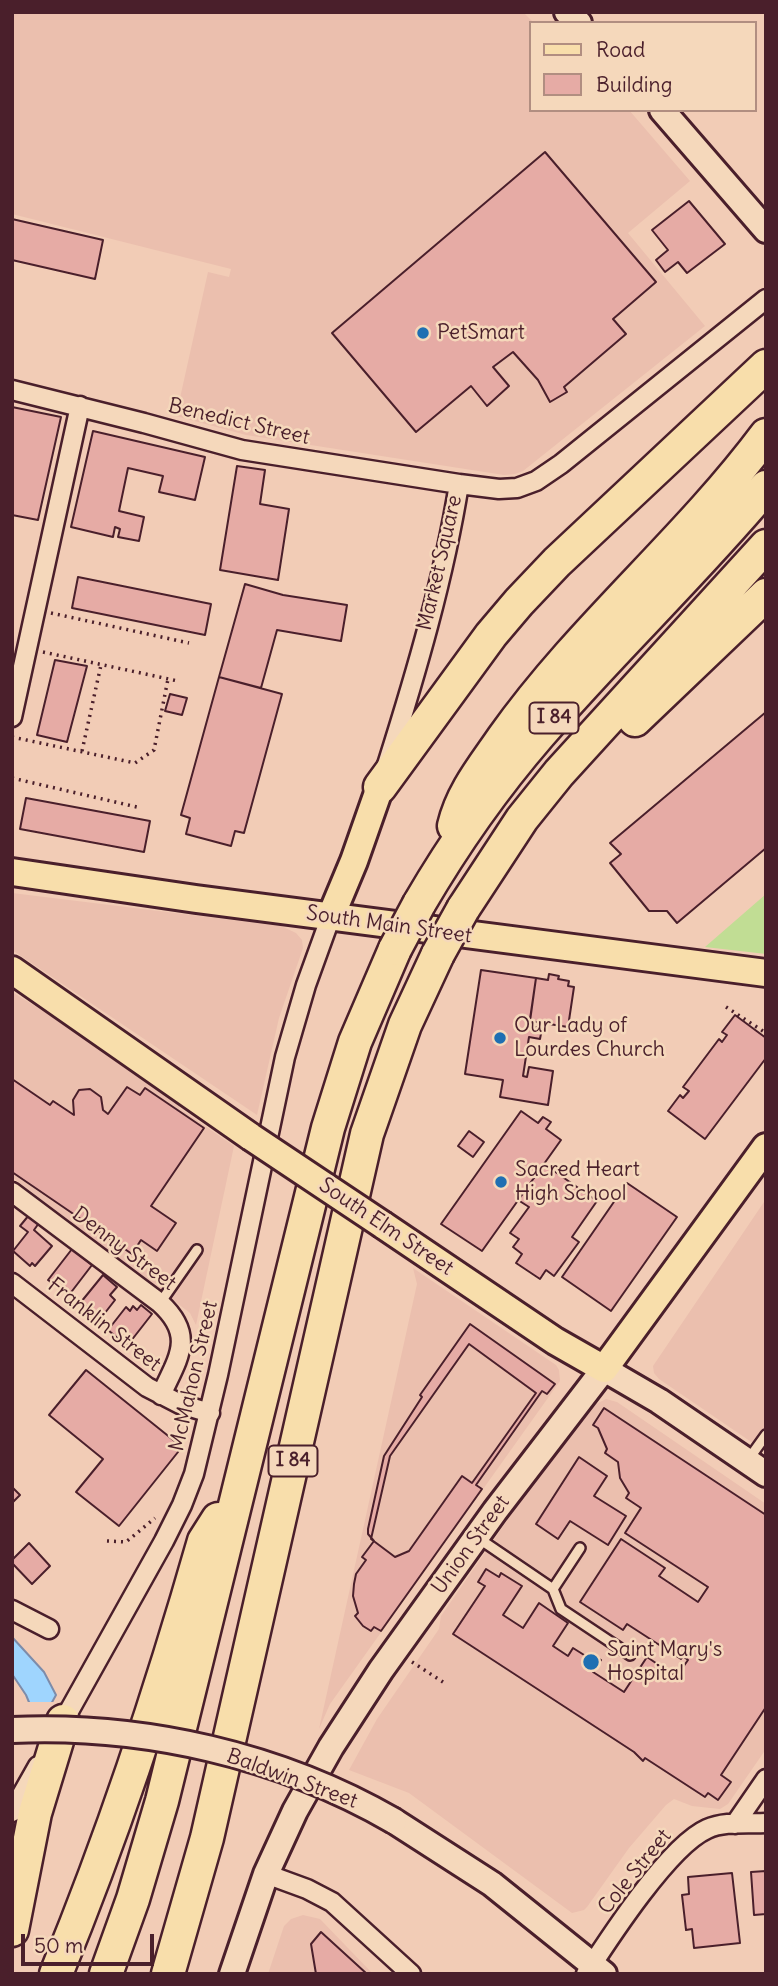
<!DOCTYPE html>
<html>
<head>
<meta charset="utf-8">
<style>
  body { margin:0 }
  #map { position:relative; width:778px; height:1986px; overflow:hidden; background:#f2ccb6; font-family:Delius,sans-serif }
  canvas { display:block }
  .frame { position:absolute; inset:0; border:14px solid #4a1f2b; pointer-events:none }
  .legend { position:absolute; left:529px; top:21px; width:228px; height:91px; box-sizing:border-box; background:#f5d8bb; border:2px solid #b18e81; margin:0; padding:9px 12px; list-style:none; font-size:21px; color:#4a1f2b }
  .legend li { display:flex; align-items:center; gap:14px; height:35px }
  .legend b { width:35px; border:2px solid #b18e81 }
  .scale { position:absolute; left:21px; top:1934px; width:133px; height:32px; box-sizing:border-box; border:4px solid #4a1f2b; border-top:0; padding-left:9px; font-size:21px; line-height:24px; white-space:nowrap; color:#4a1f2b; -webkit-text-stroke:5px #f5d8bb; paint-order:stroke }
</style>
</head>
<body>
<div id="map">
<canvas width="778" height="1986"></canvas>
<div class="frame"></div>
<ul class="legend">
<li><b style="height:9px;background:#f8deab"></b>Road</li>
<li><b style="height:19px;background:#e6aba5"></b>Building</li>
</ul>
<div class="scale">50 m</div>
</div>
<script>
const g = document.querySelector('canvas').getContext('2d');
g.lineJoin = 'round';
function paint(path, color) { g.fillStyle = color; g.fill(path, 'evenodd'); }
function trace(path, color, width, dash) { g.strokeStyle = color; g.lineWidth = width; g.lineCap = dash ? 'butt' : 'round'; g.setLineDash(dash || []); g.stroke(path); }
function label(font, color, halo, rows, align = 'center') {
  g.font = font + ' Delius,sans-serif'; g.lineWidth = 5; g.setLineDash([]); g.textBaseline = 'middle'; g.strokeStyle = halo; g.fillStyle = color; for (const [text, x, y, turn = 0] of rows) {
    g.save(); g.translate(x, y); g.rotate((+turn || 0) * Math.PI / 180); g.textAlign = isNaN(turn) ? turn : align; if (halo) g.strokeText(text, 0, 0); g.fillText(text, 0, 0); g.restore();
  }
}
paint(new Path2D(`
  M12,12H523L534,23H531V110H629L690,181L628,233L705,326L523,471L515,474L504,475L246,435L176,416L208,272L229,277L231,269L12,214Z
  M12,893L281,926L296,933L302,940L303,948L279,1018L257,1115L12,950Z
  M12,992L79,1033L181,1102L179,1108L234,1146L196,1325L190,1313L12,1177Z
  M766,1199V1452L659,1379L654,1373L653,1366Z
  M413,1268L556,1365L559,1370L560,1381L330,1704L319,1729L417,1284Z
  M606,1399L617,1402L766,1504V1749L728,1804L720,1809L692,1806L674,1799L666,1805L629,1848L587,1907L584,1910L572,1913L409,1793L349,1770L377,1719L439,1629L441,1616L558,1447L596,1404Z
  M303,1915L320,1919L373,1974H268L284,1926L291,1919Z`), '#ebbfae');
paint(new Path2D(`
  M766,894V954L705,947Z`), '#c1dd94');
const water = new Path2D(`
  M12,1637L44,1672L56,1695L39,1726L26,1695L12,1674Z`);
paint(water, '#9fd5fe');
trace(water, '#7d8caa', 2);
paint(new Path2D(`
  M25,1702H56L42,1728H36Z`), '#f2ccb6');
const building = new Path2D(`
  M545,152L656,282L613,319L626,334L564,387L567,392L550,402L538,380L513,352L493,367L509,386L487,406L471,386L416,432L332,333Z
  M689,201L725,244L687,273L678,262L665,272L656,260L668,250L652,230Z
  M12,219L103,240L95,279L12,260Z
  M12,407L61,417L38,520L12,515Z
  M93,431L205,457L195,500L159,492L163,476L128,468L119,511L144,517L139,541L118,537L120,529L115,527L113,537L71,527Z
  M237,466L265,470L260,504L289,509L278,580L220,570Z
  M78,577L211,604L205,635L72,608Z
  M245,584L283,595L347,605L341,641L277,630L261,688L219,677Z
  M55,660L87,666L67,742L37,735Z
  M219,677L282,694L244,833L235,831L231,846L186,834L190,818L181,815Z
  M170,694L187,698L182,715L165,711Z
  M766,712V848L677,923L667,911H649L610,863L621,854L610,843Z
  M26,798L150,821L144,852L20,829Z
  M481,970L536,978L529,1026L542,1028L540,1039L529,1037L523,1076L527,1077L529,1067L553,1071L548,1105L500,1097L503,1080L465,1074Z
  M549,974L559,976L558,979L569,981L568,986L574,987L568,1027L530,1021L536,978L548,980Z
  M735,1015L766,1038V1058L705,1139L668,1111L680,1095L683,1098L689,1091L683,1087L719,1039L722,1042L727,1035L722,1032Z
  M12,1079L50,1105L53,1101L74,1115L73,1100L79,1090L90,1089L101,1097L103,1110L108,1114L127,1087L140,1095L145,1088L204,1128L151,1206L176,1223L157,1251L141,1240L132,1254L12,1172Z
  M521,1111L538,1123L543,1117L551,1122L546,1129L561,1140L482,1251L441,1224Z
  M469,1131L484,1142L473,1157L458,1146Z
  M544,1164L597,1201L572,1237L579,1242L554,1276L546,1270L540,1279L516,1263L522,1254L513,1247L519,1239L510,1233L529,1207L518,1200Z
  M627,1183L677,1217L611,1311L562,1277Z
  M29,1215L39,1223L34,1230L52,1246L35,1266L32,1263L30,1266L13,1251L28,1232L20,1226Z
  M72,1249L92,1265L69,1295L48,1280Z
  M103,1275L117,1287L110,1295L115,1300L101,1318L81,1302Z
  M141,1305L152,1314L127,1346L108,1330L126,1307L130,1311L133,1306L137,1310Z
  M470,1324L555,1384L547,1394L542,1391L476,1485L482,1489L381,1631L374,1627L371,1631L363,1626L355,1616L358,1613L353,1596L354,1584L356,1574L366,1560L362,1557L374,1541L368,1534V1529L384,1456L422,1397L420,1395Z
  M469,1344L536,1393L472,1483L462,1476L409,1551L395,1557L371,1539L390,1456Z
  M86,1370L182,1447L119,1526L76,1492L103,1459L49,1415Z
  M604,1408L766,1515V1707L721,1775L731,1782L718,1800L708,1793L705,1797L645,1758L643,1761L634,1752L453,1634L485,1586L478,1582L486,1569L499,1577L501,1573L522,1586L503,1615L523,1628L539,1603L568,1623L553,1646L568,1656L573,1648L592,1660L594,1655L601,1660L593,1672L624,1692L647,1657L672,1674L681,1670L688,1660L683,1656L681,1659L627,1624L623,1630L580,1602L621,1539L665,1568L659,1576L698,1602L708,1587L625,1533L641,1508L626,1498L629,1493L620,1478L618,1462L605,1453L607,1449L598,1428L593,1425Z
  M579,1457L607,1476L594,1496L626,1516L608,1545L570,1521L558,1539L536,1524Z
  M12,1487L20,1495L12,1503Z
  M29,1543L50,1566L32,1584L12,1563V1560Z
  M766,1871V1914L754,1915L751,1872Z
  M732,1873L740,1943L694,1948L692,1929L686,1930L682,1895L689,1894L688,1877Z
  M321,1932L367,1974H316L311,1944Z`);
paint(building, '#e6aba5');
trace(building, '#4a1f2b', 2);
const service = new Path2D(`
  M160,1303L197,1250
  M748,1460L766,1435
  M478,1538L553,1589L580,1548
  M553,1589L561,1609L630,1655`);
const minor = new Path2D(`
  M12,390L144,423L242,450L459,484L499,489L517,488L536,481L561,464L766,299
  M12,717L80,406
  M387,765C416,673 444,578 459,484
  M12,1192L160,1303C196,1336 178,1358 161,1395
  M12,1283L147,1387L180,1404L210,1413
  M12,1610L49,1629
  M59,1729L164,1541L182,1505L194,1474L218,1375L285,1057L306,985L331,916
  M12,1812L38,1766
  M735,1824L766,1779
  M266,1874L307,1889L332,1902L411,1974
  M586,1974C610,1937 669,1846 707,1829C724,1821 747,1824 766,1823`);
const secondary = new Path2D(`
  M567,12L579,23
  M662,110L766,230
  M394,1821L492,1884L604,1974
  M232,1974L266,1874L295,1811L331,1747L381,1670L495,1511L604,1369L659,1401L766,1474`);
const primary = new Path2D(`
  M12,872L196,899L766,973
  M331,916L354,861L380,787
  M12,970L251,1137
  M383,1225L555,1341L604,1369L766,1147`);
const motorway = new Path2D(`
  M635,720L766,595
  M380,787L491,635L519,602L557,562L766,366
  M454,826C462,792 484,766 503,738C581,628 686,542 766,435
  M419,904C454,844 494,787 539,735C612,650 694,573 766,487
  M463,909L522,819L559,773L766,546
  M12,1930L35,1813L63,1721
  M56,1974C114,1833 162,1688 204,1541L218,1519
  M106,1974L133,1899L162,1801L328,1128L355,1042L395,949
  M168,1974L207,1838L367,1134L405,1025L438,954`);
trace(service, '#4a1f2b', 14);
trace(minor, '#4a1f2b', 23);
trace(secondary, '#4a1f2b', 30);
trace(primary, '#4a1f2b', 32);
trace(motorway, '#4a1f2b', 37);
trace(new Path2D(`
  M51,613L189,643
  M43,652L178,681
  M12,737L135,763L154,750L168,679
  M82,751L101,665
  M12,778L141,808
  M726,1007L766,1033
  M107,1541L126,1542L155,1518
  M412,1662L443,1682`), '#4a1f2b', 3.5, [2, 5]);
trace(service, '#f5d8bb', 9);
trace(minor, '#f5d8bb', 18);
trace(secondary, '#f5d8bb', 24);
trace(primary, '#f8deab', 26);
trace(motorway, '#f8deab', 32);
const secondaryBridge = new Path2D(`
  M12,1730C143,1724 280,1755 394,1821`);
const primaryBridge = new Path2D(`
  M251,1137L383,1225`);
const motorwayBridge = new Path2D(`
  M395,949L419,904
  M438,954L463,909`);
trace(secondaryBridge, '#4a1f2b', 30, []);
trace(primaryBridge, '#4a1f2b', 32, []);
trace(motorwayBridge, '#4a1f2b', 37, []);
trace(secondaryBridge, '#f5d8bb', 24);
trace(primaryBridge, '#f8deab', 26);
trace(motorwayBridge, '#f8deab', 32);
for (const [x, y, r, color] of [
  [423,333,7,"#1f6fb2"],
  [500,1038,7,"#1f6fb2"],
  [501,1182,7,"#1f6fb2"],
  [591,1662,9,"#1f6fb2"]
]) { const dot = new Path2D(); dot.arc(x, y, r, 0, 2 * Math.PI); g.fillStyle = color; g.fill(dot); trace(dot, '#f5d8bb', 2.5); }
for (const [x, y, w] of [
  [554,718,49],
  [293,1461,49]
]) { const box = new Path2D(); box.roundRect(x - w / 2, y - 15.5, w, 31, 5); g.fillStyle = '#f5d8bb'; g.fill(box); trace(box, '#4a1f2b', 2); }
label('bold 19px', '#4a1f2b', null, [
  ["I 84",554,718],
  ["I 84",293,1461]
]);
label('21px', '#4a1f2b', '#f5d8bb', [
  ["PetSmart",437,333],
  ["Our Lady of",514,1026],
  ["Lourdes Church",514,1050],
  ["Sacred Heart",515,1170],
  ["High School",515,1194],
  ["Saint Mary's",607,1650],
  ["Hospital",607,1674]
], 'left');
label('21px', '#4a1f2b', '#f5d8bb', [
  ["Benedict Street",239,422,13],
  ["Market Square",440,563,-77],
  ["South Main Street",389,925,8],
  ["South Elm Street",386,1227,34],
  ["Denny Street",124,1249,37],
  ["Franklin Street",104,1325,38],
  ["McMahon Street",194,1376,-77],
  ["Union Street",471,1545,-54],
  ["Baldwin Street",292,1779,20],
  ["Cole Street",635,1872,-51]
]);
</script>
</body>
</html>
